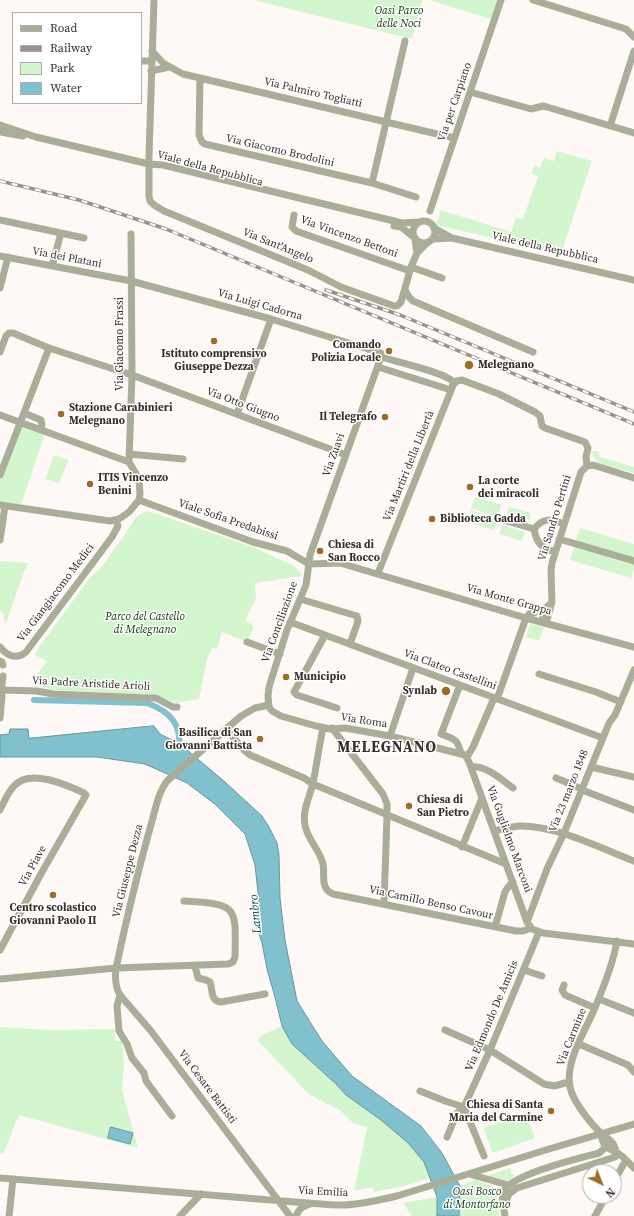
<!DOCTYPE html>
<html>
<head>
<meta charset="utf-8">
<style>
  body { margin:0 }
  #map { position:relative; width:634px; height:1216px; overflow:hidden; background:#fef9f7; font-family:"Source Serif 4",serif }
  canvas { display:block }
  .legend { position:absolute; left:12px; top:12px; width:130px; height:92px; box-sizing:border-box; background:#fff; border:1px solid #afacab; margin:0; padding:5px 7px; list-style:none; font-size:12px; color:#382f2c }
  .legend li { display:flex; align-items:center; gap:8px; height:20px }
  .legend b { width:20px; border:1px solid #afacab }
  .north { position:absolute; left:582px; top:1164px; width:40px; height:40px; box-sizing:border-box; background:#fff; border:1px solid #afacab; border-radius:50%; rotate:137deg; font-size:11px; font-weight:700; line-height:16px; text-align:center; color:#382f2c }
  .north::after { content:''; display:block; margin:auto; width:14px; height:18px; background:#9d6c20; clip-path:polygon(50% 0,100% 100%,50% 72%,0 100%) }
</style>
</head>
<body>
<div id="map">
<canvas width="634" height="1216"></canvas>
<ul class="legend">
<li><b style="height:5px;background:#aaad98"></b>Road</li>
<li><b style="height:5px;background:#98918e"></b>Railway</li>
<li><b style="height:11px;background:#d4f6ce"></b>Park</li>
<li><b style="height:11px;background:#81c1cd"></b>Water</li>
</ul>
<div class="north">N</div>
</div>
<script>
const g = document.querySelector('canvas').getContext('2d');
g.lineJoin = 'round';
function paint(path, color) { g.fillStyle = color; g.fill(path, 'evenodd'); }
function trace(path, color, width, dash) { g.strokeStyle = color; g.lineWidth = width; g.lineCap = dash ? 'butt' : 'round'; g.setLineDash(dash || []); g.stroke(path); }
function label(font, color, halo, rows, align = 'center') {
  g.font = font + ' "Source Serif 4",serif'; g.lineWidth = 3; g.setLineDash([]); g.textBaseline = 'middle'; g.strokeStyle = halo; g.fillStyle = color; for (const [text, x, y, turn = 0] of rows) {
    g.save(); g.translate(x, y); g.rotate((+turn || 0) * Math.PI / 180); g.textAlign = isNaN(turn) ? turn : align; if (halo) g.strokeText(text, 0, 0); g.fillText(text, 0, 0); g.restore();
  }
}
paint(new Path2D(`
  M254,0H422L412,39Z
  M429,0H499L493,20Z
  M557,151L592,161L561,254L436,225L441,210L511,232L516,218L523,219L538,176L531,173L534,166L540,168L544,158L554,161Z
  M20,422L46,431L21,505L0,502V475Z
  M594,451H598L600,457L634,467V473L598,463L591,452Z
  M54,455L69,460L59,483L45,479Z
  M475,497L502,505L498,517L471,508Z
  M509,507L531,513L528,524L506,517Z
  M471,510L497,519L494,530L466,521Z
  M148,511L253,547L294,566L300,572L302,576L255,583L256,599L248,613L246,621L254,626L247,642L222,632L217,649L212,648L207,660L199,699L177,703L154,695L53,690L43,687L36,678L41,668L47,661L35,655L38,648L92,575L102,567L137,516Z
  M503,525L525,532L522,541L499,534Z
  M580,528L634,544V566L631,578L570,560Z
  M0,561L29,563L24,572L6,623H4V616L0,610Z
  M530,624L544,627L539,641L526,637Z
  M282,1026L292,1044L336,1084L346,1095L381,1120L408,1143L424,1162L430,1178L400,1187L374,1192L373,1187L354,1191L367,1127L353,1123L341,1111L310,1095L257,1040L262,1035Z
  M0,1027L51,1030L115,1029V1041H122L124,1061L122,1090L138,1148L19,1115L3,1154L0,1153Z
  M525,1112L535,1138L493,1153L483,1128Z
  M510,1168L514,1177L508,1181L486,1176Z
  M475,1180C498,1186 498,1194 499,1216H459L460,1186Z
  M437,1197V1216H412L403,1203Z`), '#d4f6ce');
const water = new Path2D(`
  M154,726L160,734L180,744L225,782L262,816L269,827L277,843L279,855L280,898L285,940L297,1001L322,1041L352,1076L421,1126L442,1153L460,1186L459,1216H437V1197L424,1162L408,1143L381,1120L346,1095L336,1084L292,1044L282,1026L275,997L267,969L262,943L257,928L254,913L259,902L255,865L245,834L216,805L187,783L145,764L97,757H0V735L9,734L10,729H28L29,738Z
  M111,1127L133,1133L130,1144L108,1138Z`);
paint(water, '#81c1cd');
trace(water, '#6b959d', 1);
trace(new Path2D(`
  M34,700L147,703C171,712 182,724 179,751`), '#81c1cd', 6);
trace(new Path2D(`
  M154,0L149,156V196L150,201L154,205L164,211L308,270L341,287L394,306H397L401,302L411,267L417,253
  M533,0L626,29L634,37
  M152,51L163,63L183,74L454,138
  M141,61H151
  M151,71L169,67
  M200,78L199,135L202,142L205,144L372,183L416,197
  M470,92L531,109L543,106L547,107L634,133
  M0,125L36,137L149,164L163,165L394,221L402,223L419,222
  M610,126L634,51
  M0,132L23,136
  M372,183L405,41
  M430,211L501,0
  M294,215L292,227L296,231L410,271
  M0,220L84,238
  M413 232a11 11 0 1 1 22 0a11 11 0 1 1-22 0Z
  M394,226L401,227L415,238
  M452,238L634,280
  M415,239L417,253L428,242
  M432,239L452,238L434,228
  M0,256L131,281L271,319L381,353V357L310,555L306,585L287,630L269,687L268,696L269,707L272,711L281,716L316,726L330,729L345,728L390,736L465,755L469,762L527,922L532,929L543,933L634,944
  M52,266L61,233
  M411,267L442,278
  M0,288L8,257
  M405,290L409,297L413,301L533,352
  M0,352L6,336L9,333H13L49,348L132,375L346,455
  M381,357C394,361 447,373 453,382L452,388
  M378,367L451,390
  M24,413L41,420L42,425L41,429
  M237,414L271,319
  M0,415L129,462
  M129,454L183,459
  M0,475L49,348
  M139,500L253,542L287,551L309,564L340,563L526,618L634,647
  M0,505L110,521L119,519L129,512L139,500L140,494L139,479L129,462L132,375L131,234
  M500,519L534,529
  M559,539L634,561
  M0,540L5,506
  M555,551C542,550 536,542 534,529C544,517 550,519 564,524
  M378,573L450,393L453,385L457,381L462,380L499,394L535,412L540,416L542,426L545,428L585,442L588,448L586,457L587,466
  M300,599L357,616L358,621L350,644
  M290,622L603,738
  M546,623L542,614L544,610L552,602L551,571L552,563L581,472L587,466L593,465L634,478
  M546,623L552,602
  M325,635L294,692L297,695L337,708
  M247,642L280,654
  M0,647C7,656 17,660 26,652L112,537L118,526L116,520
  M0,661L2,662L3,665
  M539,674L596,692L621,702
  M2,685L3,676
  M460,685L441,734C454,739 458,739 461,754
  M2,690L37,691L53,694L148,698H156L173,707H177
  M497,699L526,618L529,614L544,610
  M269,705L255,708L241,716L168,780C157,793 155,813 150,828C137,875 126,921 116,968C115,977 115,987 120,995L151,1031L290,1216
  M0,718L2,696
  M323,728C319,746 317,764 313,783C310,796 302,811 305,825C307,839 320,850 323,864C325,875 320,889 333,894L516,931H523L531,928
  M332,728L383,794L387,804V815L384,904
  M226,729L243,749L250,755L304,778L313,784L506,864
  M390,736L413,668
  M467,757L473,747L494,698
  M471,767C486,765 502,780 513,788
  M591,767L634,777
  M556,778L582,789
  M582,790L634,810
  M0,810C4,802 8,792 14,786C30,768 67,785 84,793L86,795L42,872L0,950
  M494,831C502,829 510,827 519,826C555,825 600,848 634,861
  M462,847L482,798
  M527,922L547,869L564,833L603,738L609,723L615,715L634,670
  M495,927L505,892L508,887L513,882
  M195,966L198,978L206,980L210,982C213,990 210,1001 221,1002L265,994
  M524,970L542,976
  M0,979L116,968L228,964L233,962L235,957C236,906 238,904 184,901
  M564,985L562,990L565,995L595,1008
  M120,995L117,1006L119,1031L127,1044L132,1058L144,1073L146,1081L172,1116
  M599,999L634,1013
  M445,1030L490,1050L544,1084L554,1086L569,1082
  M579,1044L628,1065L634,1072
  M420,1091L445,1101L464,1107
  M464,1107L484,1156
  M601,1133C603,1151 610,1147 622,1156C626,1160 630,1164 634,1168
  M447,1137L457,1113L464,1107L490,1050L539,932
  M616,1152C615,1143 609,1139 602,1134C591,1124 573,1102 570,1087C565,1062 584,1033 594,1010C603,989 613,964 617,941
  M469,1174L508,1185
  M0,1178L295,1202C311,1203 328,1205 345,1205C362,1204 380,1200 397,1196L549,1149L634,1124
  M614,1181L626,1160
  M504,1206L509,1194L517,1188L615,1157L619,1154
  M9,1216L13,1179
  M180,1216L201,1194
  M296,1216C299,1209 302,1206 310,1204
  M505,1216C504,1208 501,1199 503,1192C511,1174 580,1158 599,1153L606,1147
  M595,1216L606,1196`), '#aaad98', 7);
const rail = new Path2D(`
  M0,181L79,200L166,229L634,424
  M326,290L400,315L634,412`);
trace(rail, '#98918e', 3.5);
trace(rail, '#fff', 2, [6]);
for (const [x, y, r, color] of [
  [214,341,4,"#9d6c20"],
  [389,351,4,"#9d6c20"],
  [469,365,5,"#9d6c20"],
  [61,414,4,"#9d6c20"],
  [385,417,4,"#9d6c20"],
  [90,484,4,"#9d6c20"],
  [470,487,4,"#9d6c20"],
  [432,519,4,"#9d6c20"],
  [320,551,4,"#9d6c20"],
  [286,677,4,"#9d6c20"],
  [446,691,5,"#9d6c20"],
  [260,739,4,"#9d6c20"],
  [409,806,4,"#9d6c20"],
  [53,895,4,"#9d6c20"],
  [551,1111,4,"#9d6c20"]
]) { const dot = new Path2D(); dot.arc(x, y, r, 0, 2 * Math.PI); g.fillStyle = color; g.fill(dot); trace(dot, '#fff', 1.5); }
label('italic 11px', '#063700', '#fff', [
  ["Oasi Parco",399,11],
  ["delle Noci",399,24],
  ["Parco del Castello",145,617],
  ["di Melegnano",145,630],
  ["Oasi Bosco",477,1192],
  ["di Montorfano",477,1205]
]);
label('11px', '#382f2c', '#fff', [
  ["Via Palmiro Togliatti",313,93,13],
  ["Via per Carpiano",455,102,-71],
  ["Via Giacomo Brodolini",280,151,13],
  ["Viale della Repubblica",210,169,15],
  ["Via Vincenzo Bettoni",349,237,20],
  ["Via Sant'Angelo",278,246,22],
  ["Viale della Repubblica",545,248,13],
  ["Via dei Platani",67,258,11],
  ["Via Luigi Cadorna",260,305,16],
  ["Via Giacomo Frassi",120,344,-90],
  ["Via Otto Giugno",243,405,21],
  ["Via Zuavi",334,455,-70],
  ["Via Martiri della Libertà",409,466,-68],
  ["Via Sandro Pertini",555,518,-73],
  ["Viale Sofia Predabissi",228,520,19],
  ["Via Giangiacomo Medici",56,593,-53],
  ["Via Monte Grappa",509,600,16],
  ["Via Conciliazione",280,622,-70],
  ["Via Clateo Castellini",450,670,20],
  ["Via Padre Aristide Arioli",91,684,3],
  ["Via Roma",364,721,9],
  ["Via 23 marzo 1848",569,791,-68],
  ["Via Guglielmo Marconi",509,839,70],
  ["Via Piave",33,866,-61],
  ["Via Giuseppe Dezza",128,871,-76],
  ["Via Camillo Benso Cavour",431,903,12],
  ["Via Edmondo De Amicis",492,1016,-67],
  ["Via Carmine",572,1037,-68],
  ["Via Cesare Battisti",207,1087,53],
  ["Via Emilia",323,1192,3]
]);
label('bold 11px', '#382f2c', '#fff', [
  ["Comando",381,345,"right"],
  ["Polizia Locale",381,358,"right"],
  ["Istituto comprensivo",214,354,"center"],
  ["Giuseppe Dezza",214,367,"center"],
  ["Melegnano",478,365],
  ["Stazione Carabinieri",69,408],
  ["Melegnano",69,421],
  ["Il Telegrafo",377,417,"right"],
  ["ITIS Vincenzo",98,478],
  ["Benini",98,491],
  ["La corte",478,481],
  ["dei miracoli",478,494],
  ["Biblioteca Gadda",440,519],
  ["Chiesa di",328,545],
  ["San Rocco",328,558],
  ["Municipio",294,677],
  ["Synlab",437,691,"right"],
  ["Basilica di San",252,733,"right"],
  ["Giovanni Battista",252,746,"right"],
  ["Chiesa di",417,800],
  ["San Pietro",417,813],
  ["Centro scolastico",53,908,"center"],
  ["Giovanni Paolo II",53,921,"center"],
  ["Chiesa di Santa",543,1105,"right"],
  ["Maria del Carmine",543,1118,"right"]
], 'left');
label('italic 12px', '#03414a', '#fff', [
  ["Lambro",256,914,-95]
]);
g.letterSpacing = '1px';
label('bold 15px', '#382f2c', '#fff', [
  ["MELEGNANO",387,748]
]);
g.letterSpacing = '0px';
</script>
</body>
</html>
